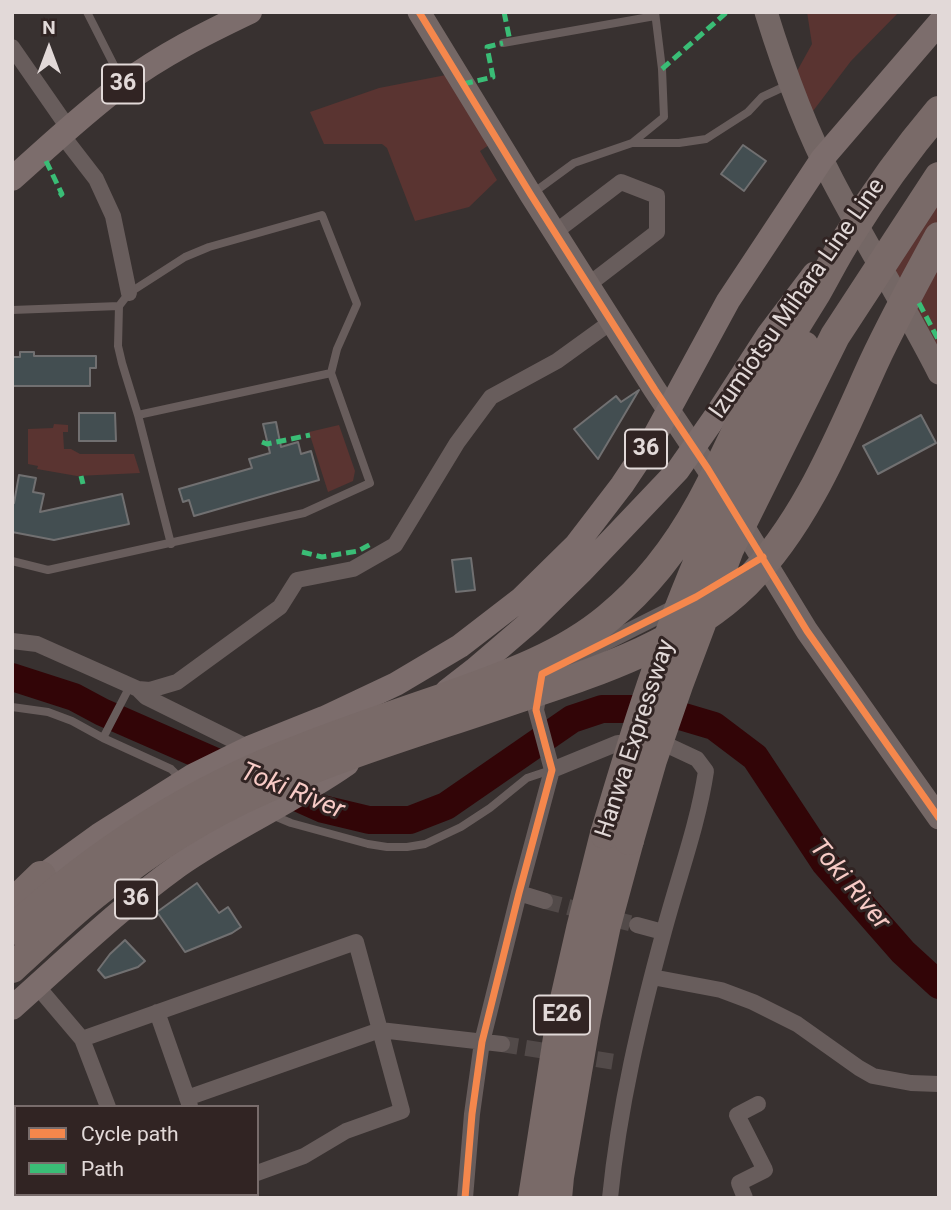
<!DOCTYPE html>
<html>
<head>
<meta charset="utf-8">
<style>
  body { margin:0 }
  #map { position:relative; width:951px; height:1210px; overflow:hidden; background:#383130; font-family:Roboto,sans-serif }
  canvas { display:block }
  .frame { position:absolute; inset:0; border:14px solid #e2d9d8; pointer-events:none }
  .legend { position:absolute; left:14px; top:1105px; width:245px; height:91px; box-sizing:border-box; background:#312423; border:2px solid #786c6b; margin:0; padding:9px 12px; list-style:none; font-size:21px; color:#e2d9d8 }
  .legend li { display:flex; align-items:center; gap:14px; height:35px }
  .legend b { width:35px; border:2px solid #786c6b }
  .north { position:absolute; left:14px; top:14px; width:70px; height:70px; -webkit-text-stroke:5px #312423; paint-order:stroke; rotate:0deg; font-size:19px; font-weight:700; line-height:28px; text-align:center; color:#e2d9d8 }
  .north::after { content:''; display:block; margin:auto; width:24px; height:32px; background:#e2d9d8; clip-path:polygon(50% 0,100% 100%,50% 72%,0 100%) }
</style>
</head>
<body>
<div id="map">
<canvas width="951" height="1210"></canvas>
<div class="frame"></div>
<ul class="legend">
<li><b style="height:9px;background:#f5874c"></b>Cycle path</li>
<li><b style="height:9px;background:#3abd76"></b>Path</li>
</ul>
<div class="north">N</div>
</div>
<script>
const g = document.querySelector('canvas').getContext('2d');
g.lineJoin = 'round';
function paint(path, color) { g.fillStyle = color; g.fill(path, 'evenodd'); }
function trace(path, color, width, dash) { g.strokeStyle = color; g.lineWidth = width; g.lineCap = dash ? 'butt' : 'round'; g.setLineDash(dash || []); g.stroke(path); }
function label(font, color, halo, rows, align = 'center') {
  g.font = font + ' Roboto,sans-serif'; g.lineWidth = 6; g.setLineDash([]); g.textBaseline = 'middle'; g.strokeStyle = halo; g.fillStyle = color; for (const [text, x, y, turn = 0] of rows) {
    g.save(); g.translate(x, y); g.rotate((+turn || 0) * Math.PI / 180); g.textAlign = isNaN(turn) ? turn : align; if (halo) g.strokeText(text, 0, 0); g.fillText(text, 0, 0); g.restore();
  }
}
paint(new Path2D(`
  M807,12H899L851,61L810,115L796,73L812,44Z
  M446,75L489,145L480,151L497,180L469,207L415,221L387,148L382,144H324L310,112L379,88Z
  M939,172V353L878,243Z
  M54,424L68,425V432H63L64,449H71L80,454H134L140,473L77,476L37,469L38,466L28,464V429L53,428Z
  M339,425L355,471L353,481L328,492L309,432Z`), '#5a3431');
trace(new Path2D(`
  M12,677L74,697L102,712L239,772
  M276,788L323,809L369,820H410L446,806L572,719L602,709H632L677,715L714,726L755,757L825,863L903,952L939,985`), '#320507', 28);
const building = new Path2D(`
  M743,145L766,161L744,191L721,174Z
  M20,352H34V356H96V368H90V386H12V357H20Z
  M639,390L598,459L574,429L616,396L621,402Z
  M79,413H115L116,441H79Z
  M921,415L936,443L878,474L863,446Z
  M276,422L281,447L298,442L301,454L311,451L319,480L194,516L189,500L183,502L179,489L252,468L249,459L270,453L263,424Z
  M19,475L36,478L33,492L44,494L40,512L122,494L129,524L54,540L12,532V502L14,503Z
  M471,558L475,590L456,592L452,560Z
  M197,883L219,913L228,907L241,927L232,933L185,952L157,912Z
  M125,940L145,961L138,967L105,978L98,970L110,954Z`);
paint(building, '#434e51');
trace(building, '#717071', 2);
trace(new Path2D(`
  M545,901L637,925
  M502,1044L615,1062`), '#524a49', 16, [16, 8]);
trace(new Path2D(`
  M87,12L122,81
  M503,43L655,16
  M632,143L664,117L662,69L655,12
  M533,193L574,163L632,143H679L706,139L748,112L762,97L790,84
  M119,306L118,346L122,363L138,415L171,544
  M12,310L119,306L129,293L185,257L209,247L322,215L357,304L337,349L331,373L370,483L304,513L48,570L12,561
  M138,415L331,373
  M12,707L48,712L72,721L103,738L171,769L181,779
  M103,738L130,686
  M272,815L291,823L368,844L387,847H407L425,844L461,827L490,808L527,778L551,770`), '#685d5c', 8);
trace(new Path2D(`
  M12,47L69,129
  M62,135L96,179L113,216L129,293
  M554,233L621,182L657,196V232L588,285
  M12,641L37,644L138,689L150,690L177,682L280,607L297,580L353,569L395,545L457,443L491,397L557,361L611,322
  M569,661L680,605
  M138,689L146,697L249,748
  M552,770L618,743L667,745L697,759L706,771C698,825 678,878 664,931C640,1019 619,1107 610,1198
  M519,893L545,901
  M637,925L663,932
  M652,977L721,990L753,1002L797,1024L859,1068L873,1076L911,1083L939,1084
  M37,986L82,1039L108,1107
  M157,1012L190,1106
  M82,1039L356,942L402,1111L346,1131L304,1156L257,1173
  M187,1098L380,1030L502,1044
  M41,1194L42,1198
  M142,1194L153,1198
  M116,1198L126,1194
  M189,1198L199,1194
  M465,1198L472,1114L482,1042L519,893L552,770L536,710L540,687
  M745,1198L739,1183L765,1170L737,1115L758,1104`), '#685d5c', 16);
trace(new Path2D(`
  M419,12L531,195L655,390L708,469L807,631L939,818
  M766,12C784,70 805,128 833,181C867,246 906,308 939,373`), '#746765', 23);
trace(new Path2D(`
  M12,179C48,147 84,113 123,84C162,55 206,33 250,12
  M447,691L474,670L530,622L581,572L678,470L715,417L768,335L814,274
  M27,887L99,835L194,775L249,748L324,718L396,684L460,646L521,599L576,545L622,485L654,437L728,301L822,159L939,23
  M12,1008C66,960 120,908 178,866C232,828 293,802 347,764`), '#7c6d6c', 24);
trace(new Path2D(`
  M12,904L41,876
  M533,1198L562,1012L581,929L605,834
  M557,1198L559,1177L586,1019L606,925L629,840`), '#796a68', 30);
trace(new Path2D(`
  M605,834C634,736 665,636 707,542C736,476 771,411 804,346
  M629,840L652,760L678,685L729,549L835,336L939,177
  M12,930C97,852 193,790 301,749C347,731 394,715 441,699C499,678 560,658 608,618C646,587 678,545 701,503C722,465 738,425 759,387C777,355 797,324 816,293C827,274 836,255 848,237C875,193 906,150 939,111
  M12,968C41,942 69,914 100,890C150,850 205,815 264,789C345,753 431,728 515,699C596,672 684,644 746,583C805,524 839,439 873,364C893,321 916,279 939,237`), '#796a68', 30);
trace(new Path2D(`
  M504,12L510,41
  M662,69L727,12
  M463,84L493,77L487,47L503,43
  M46,161L62,194L59,196
  M919,303L939,341
  M262,442L267,444L310,435
  M81,476L83,484
  M302,552L322,557L358,551L371,544`), '#3abd76', 5, [10, 5]);
trace(new Path2D(`
  M419,12L531,195L655,390L708,469L807,631L939,818
  M465,1198L472,1114L482,1042L519,893L552,770L536,710L542,674L696,597L763,557`), '#f5874c', 7);
for (const [x, y, w] of [
  [123,84,42],
  [646,449,42],
  [136,899,42],
  [562,1015,56]
]) { const box = new Path2D(); box.roundRect(x - w / 2, y - 19.5, w, 39, 5); g.fillStyle = '#312423'; g.fill(box); trace(box, '#e2d9d8', 2); }
label('bold 23px', '#e2d9d8', null, [
  ["36",123,84],
  ["36",646,449],
  ["36",136,899],
  ["E26",562,1015]
]);
label('24px', '#e2d9d8', '#312423', [
  ["Izumiotsu Mihara Line Line",798,299,-55],
  ["Hanwa Expressway",636,739,-72]
]);
label('italic 26px', '#f8cbc6', '#312423', [
  ["Toki River",292,792,22],
  ["Toki River",849,885,50]
]);
</script>
</body>
</html>
